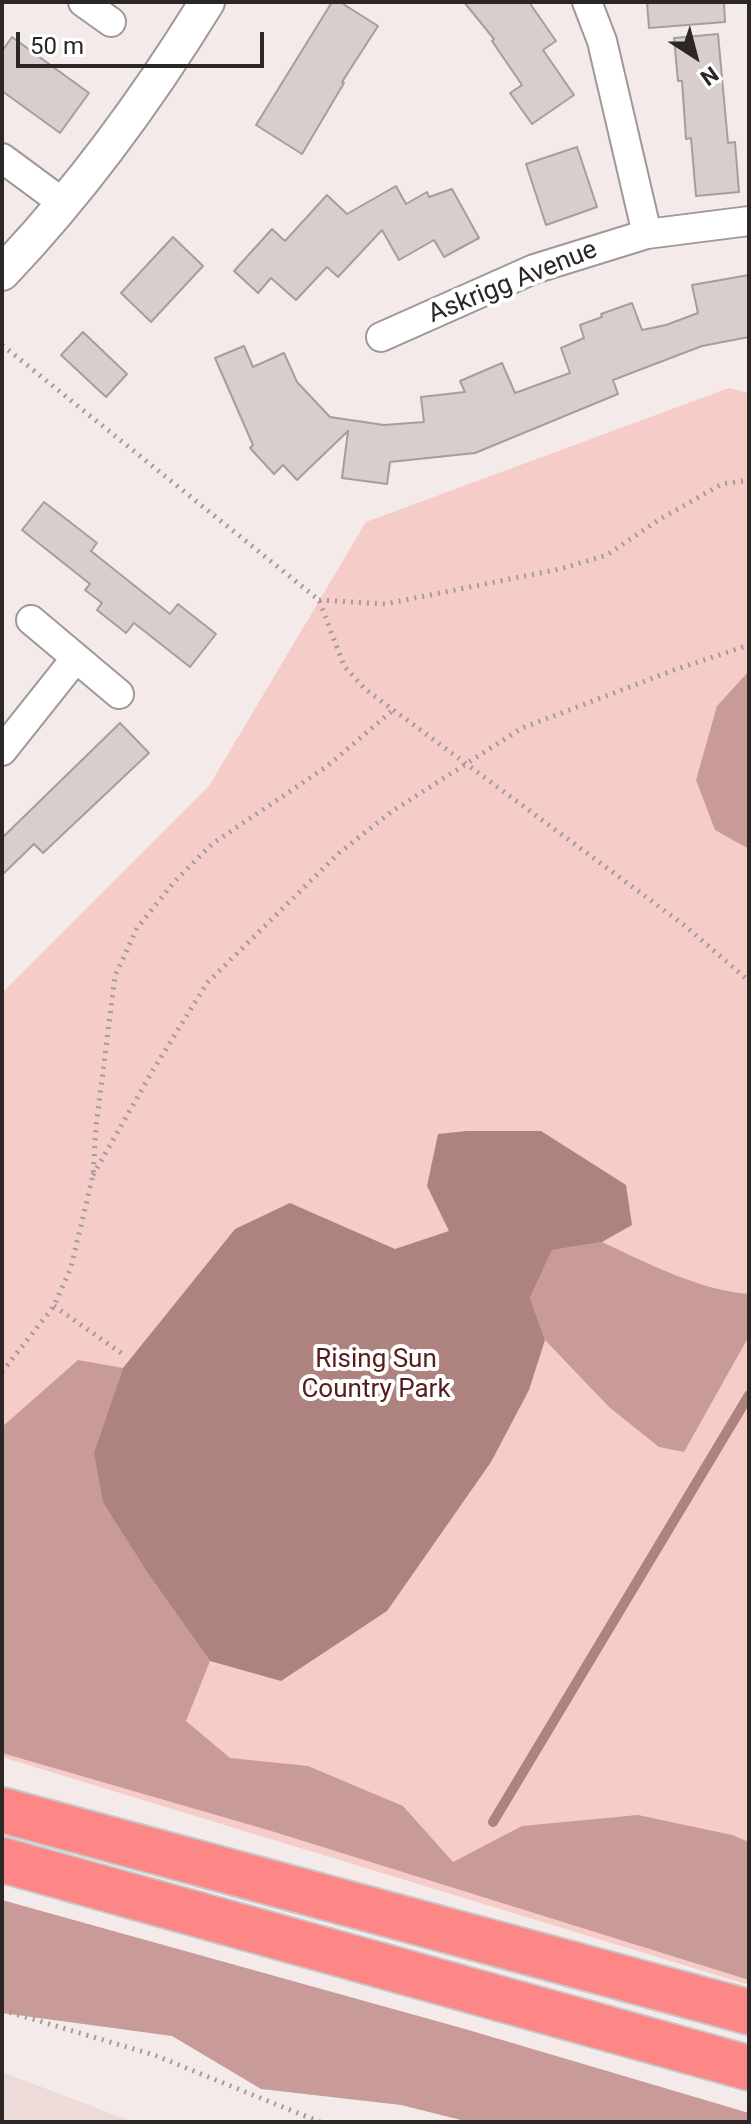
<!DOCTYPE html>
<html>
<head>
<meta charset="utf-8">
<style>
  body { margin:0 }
  #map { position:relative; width:751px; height:2124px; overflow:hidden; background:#f3eae9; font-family:Roboto,sans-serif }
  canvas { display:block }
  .frame { position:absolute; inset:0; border:4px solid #2b2727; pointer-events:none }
  .north { position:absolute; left:655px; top:16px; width:80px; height:80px; -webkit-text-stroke:6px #fff; paint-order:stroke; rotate:144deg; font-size:22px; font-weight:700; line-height:32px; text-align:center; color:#2b2727 }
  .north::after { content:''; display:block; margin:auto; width:28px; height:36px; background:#2b2727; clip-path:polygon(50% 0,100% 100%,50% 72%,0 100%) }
  .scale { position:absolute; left:16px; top:32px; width:248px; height:36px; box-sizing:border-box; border:4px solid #2b2727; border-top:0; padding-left:10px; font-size:24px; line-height:28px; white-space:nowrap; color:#2b2727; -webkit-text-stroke:6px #fff; paint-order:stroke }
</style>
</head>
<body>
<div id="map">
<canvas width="751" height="2124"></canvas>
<div class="frame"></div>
<div class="north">N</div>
<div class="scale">50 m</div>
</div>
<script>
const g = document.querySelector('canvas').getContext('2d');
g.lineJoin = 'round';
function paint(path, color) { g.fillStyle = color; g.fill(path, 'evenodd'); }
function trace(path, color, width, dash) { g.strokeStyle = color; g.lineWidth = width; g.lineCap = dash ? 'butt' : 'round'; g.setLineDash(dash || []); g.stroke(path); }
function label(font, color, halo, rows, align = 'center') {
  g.font = font + ' Roboto,sans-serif'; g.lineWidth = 8; g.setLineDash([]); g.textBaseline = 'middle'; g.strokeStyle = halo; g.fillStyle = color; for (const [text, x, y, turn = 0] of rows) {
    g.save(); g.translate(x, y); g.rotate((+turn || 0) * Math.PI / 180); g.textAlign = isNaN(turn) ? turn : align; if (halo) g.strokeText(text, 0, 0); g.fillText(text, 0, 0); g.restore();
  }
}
paint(new Path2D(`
  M2,2072L81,2102L133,2122H2Z`), '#eddbda');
paint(new Path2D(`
  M729,388L749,393V1985L2,1757V993L209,786L366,522Z`), '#f6ccc8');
paint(new Path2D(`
  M749,671V849L715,830L696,780L717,706Z
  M602,1242C647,1263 699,1290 749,1294V1336L684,1452L659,1447L609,1407L545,1340L530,1298L552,1250Z
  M78,1360L123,1368L94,1452L128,1541L149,1575L210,1661L186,1721L230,1758L308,1766L403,1806L453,1862L522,1826L638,1815L732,1835L749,1842V1980L268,1830L2,1753V1427Z
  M2,1900L465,2029L749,2113V2122H469L401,2105L261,2089L172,2036L2,2013Z`), '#c89b98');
paint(new Path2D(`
  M467,1131H541L626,1185L632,1225L602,1242L552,1250L530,1298L545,1340L529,1390L491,1462L387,1611L281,1681L210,1661L149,1575L103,1502L94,1452L123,1368L235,1229L290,1203L395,1249L449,1231L427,1186L438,1134Z`), '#ad827f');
trace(new Path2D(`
  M493,1822L749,1395`), '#ad827f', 10);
const building = new Path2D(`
  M332,2H340L378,26L342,82L344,83L302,154L256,125Z
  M464,2H529L556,41L543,50L574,95L532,124L510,93L522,85L492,41L494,39Z
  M647,2H724L725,22L649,28Z
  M718,34L728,143L735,142L739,192L696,196L691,138L686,139L682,81H678L674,38Z
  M12,37L89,93L60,133L2,91V51Z
  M577,147L597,207L546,225L526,164Z
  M396,186L406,204L427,192L429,197L452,189L479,238L444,257L434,240L399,260L382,230L338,277L327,267L296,300L271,278L258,293L234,271L272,229L285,241L327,195L347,214Z
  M173,237L203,266L151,322L121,293Z
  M749,275V337L702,346L613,380L618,394L475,453L390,462L387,484L342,478L348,431L297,480L283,465L274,474L250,448L253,445L215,358L244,346L253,367L284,353L297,382L330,417L384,425L424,422L421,397L465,392L460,381L502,363L515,393L570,373L561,348L584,338L580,325L602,317L601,314L632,303L642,330L666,325L698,313L692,285Z
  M83,332L127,374L106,397L61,355Z
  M44,502L97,543L91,551L170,614L178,604L216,634L190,667L134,623L126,633L97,610L102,603L85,590L90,584L22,530Z
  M120,723L149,753L43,853L34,844L2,875V838Z`);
paint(building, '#d7cecd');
trace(building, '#a69e9d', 2);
const minor = new Path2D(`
  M83,2L111,22
  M587,2L602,41L647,234
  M2,158L63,203
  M381,337L534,269L647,234L749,221
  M31,620L119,694
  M2,751L76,658`);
const tertiary = new Path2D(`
  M2,273C80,191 148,98 207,2`);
const trunk = new Path2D(`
  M2,1810L749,2012
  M2,1860L749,2068`);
trace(minor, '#a09897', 32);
trace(tertiary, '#a09897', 38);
trace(trunk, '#c8c7c7', 48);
trace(new Path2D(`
  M2,345L319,600L344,666L365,689L684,925L749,981
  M319,600L385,604L560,569L607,555L660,519L722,484L749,480
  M93,1175L153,1070L207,983L339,853L391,812L522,728L674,670L749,645
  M54,1306L124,1355
  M2,1372L54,1306L71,1267L93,1175L96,1127L115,976L137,928L175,881L212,844L326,767L392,711
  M2,2010L154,2055L320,2122`), '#a29b9a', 5, [2, 6]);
trace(minor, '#fff', 28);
trace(tertiary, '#fff', 34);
trace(trunk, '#fc8786', 44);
label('26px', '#2b2727', '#fff', [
  ["Askrigg Avenue",513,283,-22]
]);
label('26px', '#561d1d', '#fff', [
  ["Rising Sun",376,1360],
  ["Country Park",376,1390]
]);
</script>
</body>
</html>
